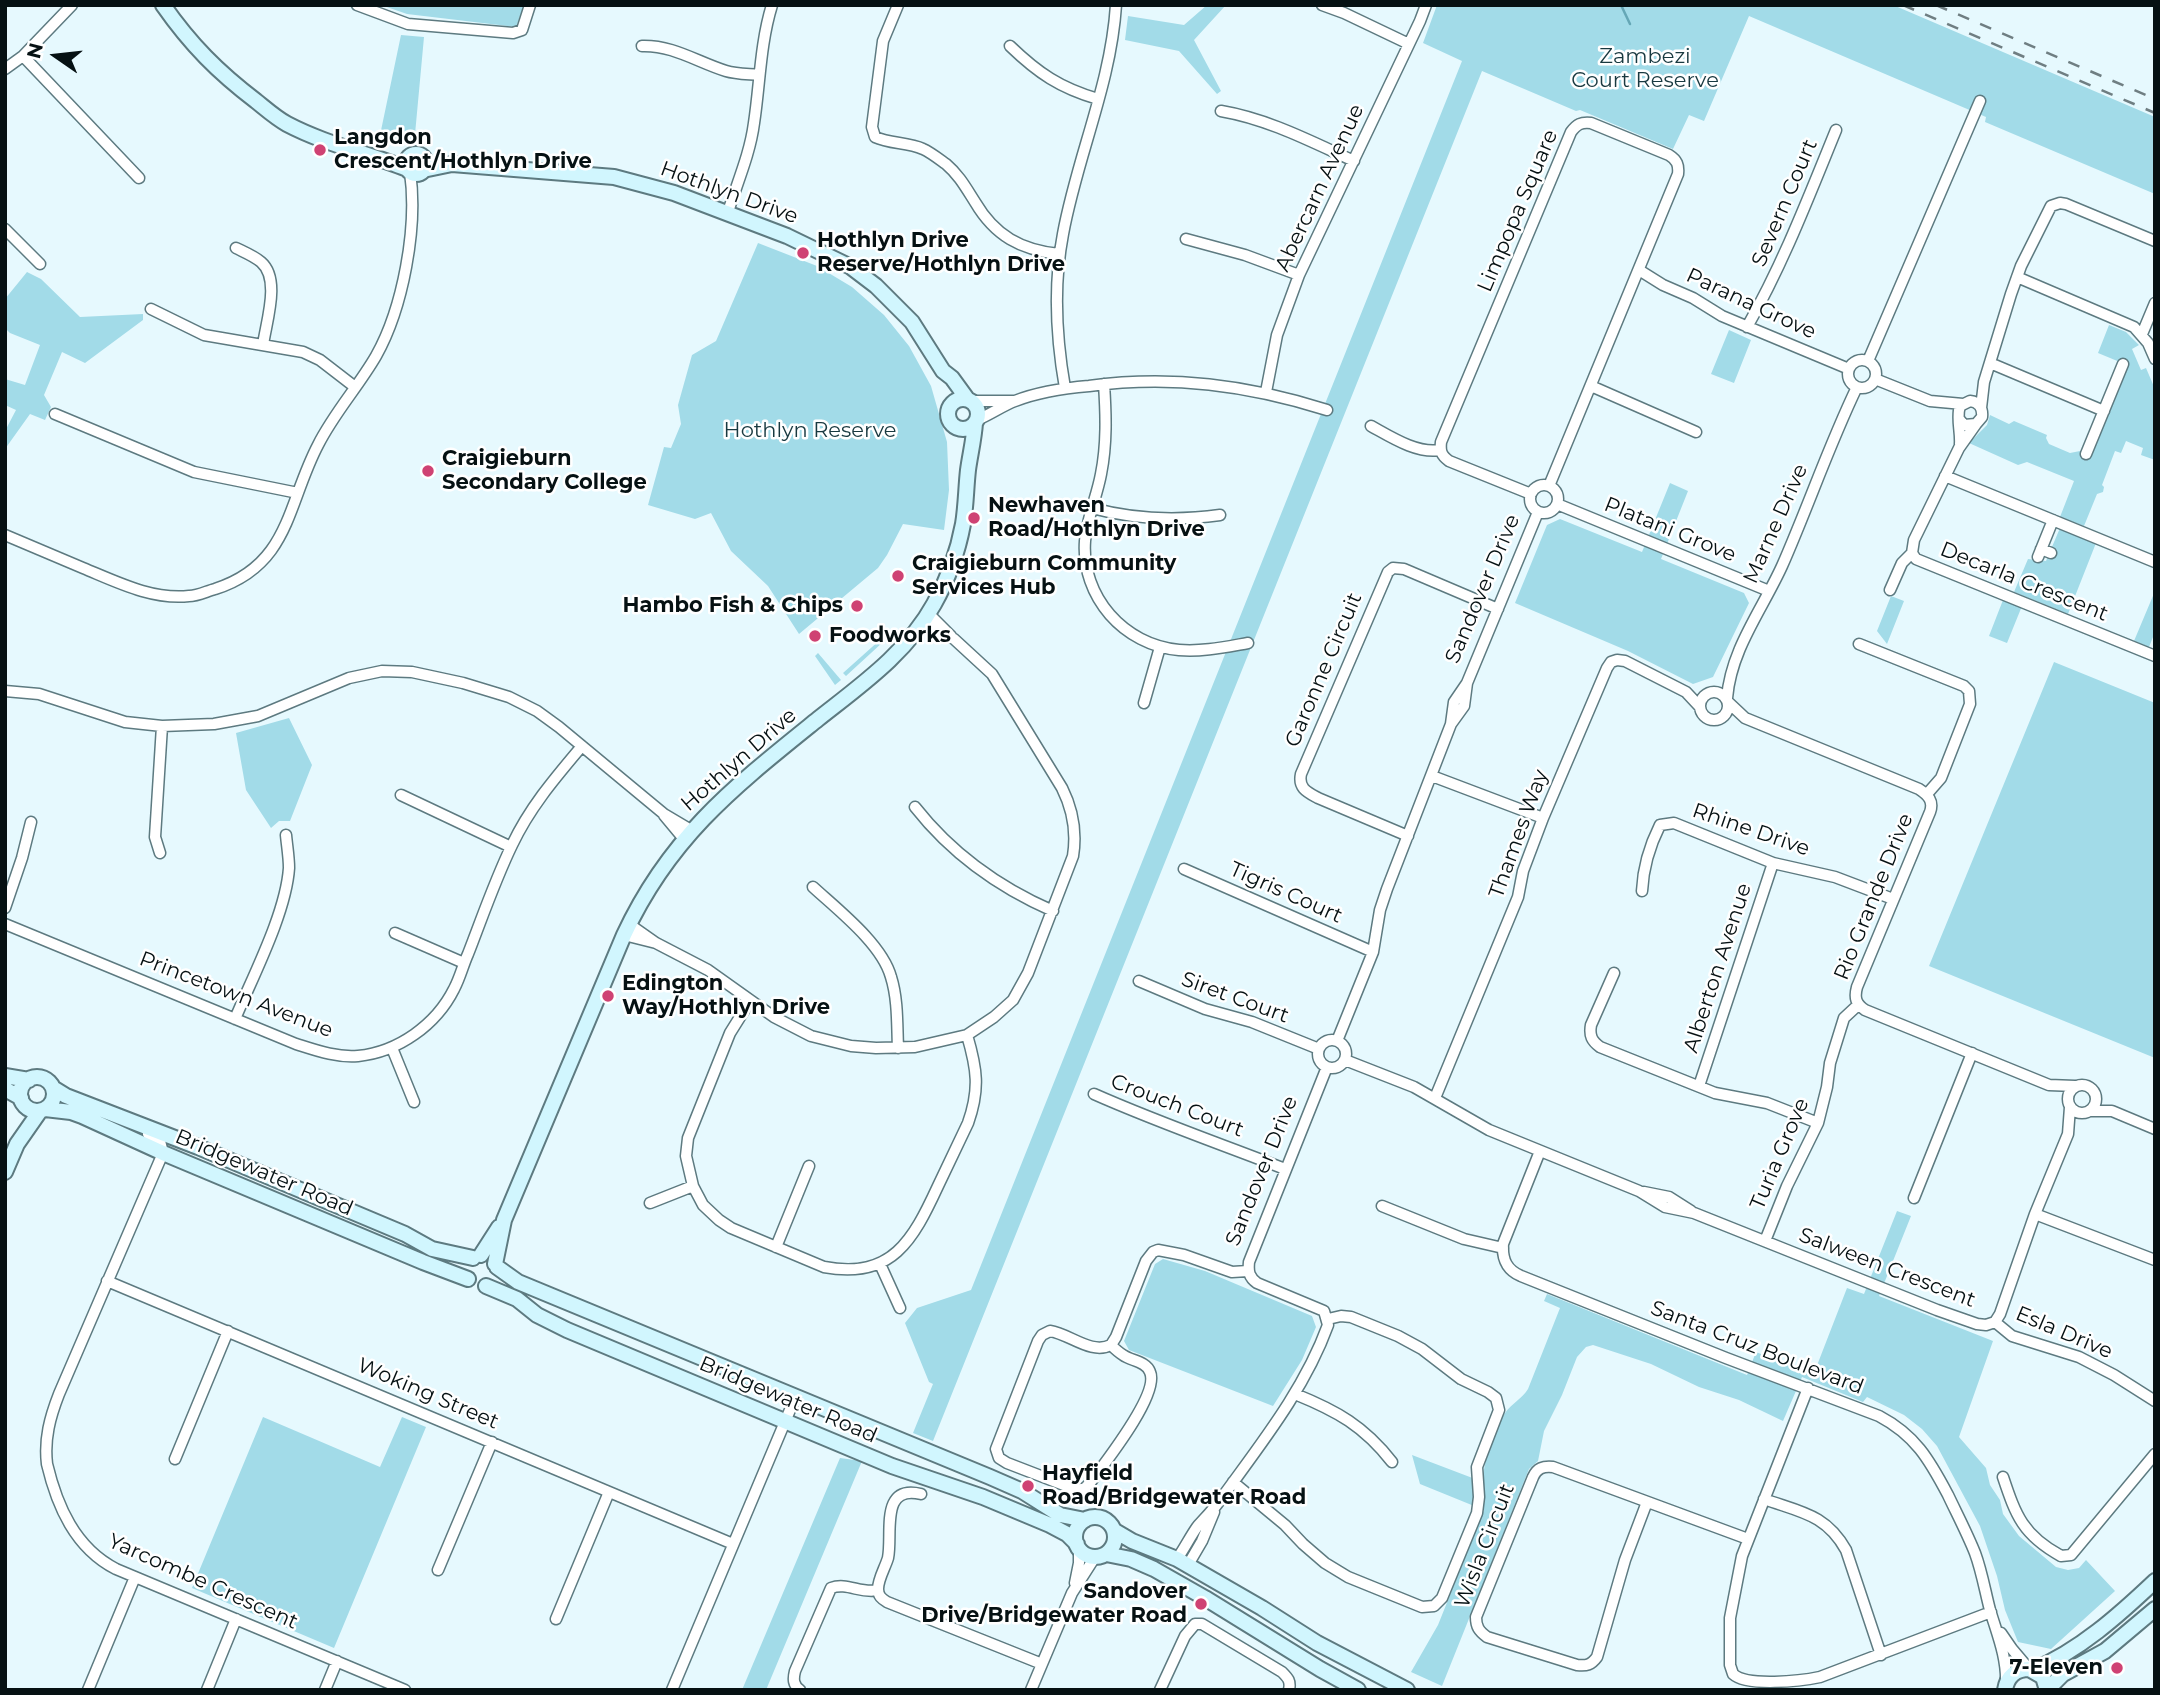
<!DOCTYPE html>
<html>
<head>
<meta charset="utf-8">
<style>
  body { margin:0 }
  #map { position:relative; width:2160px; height:1695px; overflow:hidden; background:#e6f9fe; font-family:Montserrat,sans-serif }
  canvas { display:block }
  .frame { position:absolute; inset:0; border:7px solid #061113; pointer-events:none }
  .north { position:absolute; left:21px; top:21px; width:70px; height:70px; -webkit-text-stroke:5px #fff; paint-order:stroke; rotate:284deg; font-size:19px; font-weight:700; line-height:28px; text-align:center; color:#061113 }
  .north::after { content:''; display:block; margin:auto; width:24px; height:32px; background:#061113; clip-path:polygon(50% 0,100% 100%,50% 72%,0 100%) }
</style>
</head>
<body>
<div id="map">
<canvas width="2160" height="1695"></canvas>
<div class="frame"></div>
<div class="north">N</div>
</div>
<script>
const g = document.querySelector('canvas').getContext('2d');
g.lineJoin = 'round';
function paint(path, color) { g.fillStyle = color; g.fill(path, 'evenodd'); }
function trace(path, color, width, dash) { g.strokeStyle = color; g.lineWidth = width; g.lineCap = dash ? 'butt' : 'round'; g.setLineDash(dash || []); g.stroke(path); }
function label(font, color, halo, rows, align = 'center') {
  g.font = font + ' Montserrat,sans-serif'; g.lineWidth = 5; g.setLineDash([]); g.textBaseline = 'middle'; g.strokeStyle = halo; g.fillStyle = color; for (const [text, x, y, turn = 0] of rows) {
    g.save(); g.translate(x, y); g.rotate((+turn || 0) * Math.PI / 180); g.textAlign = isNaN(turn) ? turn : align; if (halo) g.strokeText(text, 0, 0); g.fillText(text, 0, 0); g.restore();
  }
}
paint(new Path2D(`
  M381,5H524L516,27L407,14Z
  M1207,5H1226L1194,40L1221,91L1217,94L1179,51L1125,40L1128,16L1184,25Z
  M1437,5H1893L2155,117V194L1985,122L1986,117L1749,16L1704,121L1689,115L1673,149L1580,110L1576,111L1482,71L933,1441L913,1433L933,1384L929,1382L905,1323L917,1308L971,1290L1462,61L1423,43Z
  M401,35L424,37L414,145L379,140Z
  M758,243L817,266L852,287L884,315L909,346L931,386L947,442L949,490L944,530L903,524L887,555L878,568L799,634L768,586L731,551L711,513L695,519L648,505L664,447L671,448L681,424L678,405L692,355L716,341Z
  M27,272L41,279L80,317L143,314V320L85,363L62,352L44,395L51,407L45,420L30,414L5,449V431L16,410L5,405V379L25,385L40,345L10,333L5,328V299Z
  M2109,325L2126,332L2139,345L2132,349L2141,370L2146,368L2155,389V460L2141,455L2143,448L2126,441L2121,453L2115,451L2102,485L2104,487L2103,492L2097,494L2084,526L2060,517L2074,481L2027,462L2018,465L1969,443L1987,425L1990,415L2009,424L2014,421L2047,435L2046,438L2049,444L2070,453L2080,451L2091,456L2127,365L2098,353Z
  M1729,330L1751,340L1734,383L1711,374Z
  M1670,483L1688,491L1661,559L1744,593L1749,603L1713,677L1693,684L1628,651L1515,603L1547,525L1560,519L1642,552Z
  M2060,528L2096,543L2068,614L2014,592L2028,559L2046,561Z
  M2155,591V632L2149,647L2134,641Z
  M1891,596L1904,601L1887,644L1877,631Z
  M2003,600L2022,606L2007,643L1989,636Z
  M881,639L883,642L846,676L843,673Z
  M818,653L841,680L835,685L815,656Z
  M2054,662L2155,703V1058L1929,966Z
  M289,718L312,765L290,821H279L271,828L246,790L236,733Z
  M1897,1211L1911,1216L1879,1296L1993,1341L1959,1437L1986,1468L1990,1485L2000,1500L2003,1514L2019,1536L2056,1567L2068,1570L2079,1568L2086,1560L2115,1591L2051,1649L2018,1642L2005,1610L1997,1576L1980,1526L1937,1446L1922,1429L1904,1415L1867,1397L1863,1402L1802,1377L1783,1421L1739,1400L1699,1387L1651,1364L1593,1345L1586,1347L1577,1357L1562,1395L1544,1431L1538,1461L1529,1469L1442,1686L1411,1672L1438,1625L1484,1510L1420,1484L1412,1455L1483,1482C1482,1466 1495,1427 1505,1413C1512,1403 1522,1399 1528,1389L1560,1308L1544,1301L1547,1294L1747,1375L1756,1352L1796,1368L1798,1366L1811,1371L1816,1368L1847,1288L1864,1294Z
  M1163,1259L1205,1271L1312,1316L1316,1327L1302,1360L1273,1406L1129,1350L1124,1341L1155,1264Z
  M263,1417L380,1467L402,1417L426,1427L334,1648L192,1588Z
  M840,1458L862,1461L766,1690H742Z`), '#a2dbe8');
trace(new Path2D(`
  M1621,5L1630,24`), '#65a7b6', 2.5);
const street = new Path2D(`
  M357,5L408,24L513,33L522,30L530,5
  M898,5L883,41L872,127L875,137C890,144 908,142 923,149C930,152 939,159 946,164C959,175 966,188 975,202C995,236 1021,250 1059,254
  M1322,5L1344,13L1409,44
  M642,46C673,45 697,62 726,71C736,74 748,74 758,75
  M1010,46C1038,73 1060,88 1098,99
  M23,56L139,178
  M5,69L23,56L72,5
  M1221,111C1268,119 1310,141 1354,161
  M728,212C737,183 750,154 754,123C760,84 760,44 772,5
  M5,229L40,264
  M1186,239L1245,255L1299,275
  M236,248C244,252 254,256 261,262C281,279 266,322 263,345
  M1639,270L1663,285L1693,298L1722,316L1849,369
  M2017,277L2134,327L2148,343L2155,359
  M151,309L204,335L303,352L320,360L355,387
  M1747,327C1783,264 1809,196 1836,130
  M2142,334L2155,303
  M1848 374a14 14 0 1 1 28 0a14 14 0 1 1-28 0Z
  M1868,361L1980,101
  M1990,363L2104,411
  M1875,379L1930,401L1963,404
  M1104,384C1106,414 1107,444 1101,474C1097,496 1087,518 1085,541C1081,597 1124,645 1179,650C1202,652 1225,647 1248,643
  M1591,386L1696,432
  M1065,388C1056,337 1053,286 1063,234C1077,157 1111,84 1116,5
  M1266,392L1277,335L1299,275L1420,21L1426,5
  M970,401H1014
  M1981,408L1984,382L2011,294L2021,266L2051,206L2060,203L2066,204L2155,241
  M55,414L194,472L298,493
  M1959,419L1964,425L1976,424L1982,417C1983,408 1979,402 1970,401L1960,406C1956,417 1961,432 1960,444
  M977,420C989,415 1004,405 1015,401C1038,392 1065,388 1089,386C1171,375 1248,385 1327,410
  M1976,424L1959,448L1914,540L1912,553L1916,559L2155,656
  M1371,426C1391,437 1417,454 1440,450
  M2086,454L2123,364
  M1945,476L2155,562
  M1530 499a14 14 0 1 1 28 0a14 14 0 1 1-28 0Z
  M1531,494L1449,461C1441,455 1440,451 1441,442L1571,132C1577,124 1581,122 1591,123L1669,155C1677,160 1679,165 1678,174L1549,486
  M1557,504L1769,591
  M1092,508C1136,520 1176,521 1220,515
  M5,535C31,546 57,557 83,568C117,582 152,600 189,596C198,596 207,591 215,589C290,565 287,504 318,445C334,413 358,387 376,356C403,308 418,227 410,172
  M2041,549L2051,553
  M2038,557L2053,520
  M1890,590L1902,563L1912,553
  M928,613L951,636
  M1859,644L1964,686L1969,691L1970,704L1941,778L1927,794
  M5,691L39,694L125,722L162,726L214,724L258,716L349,678L382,671L412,672L463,683L509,697L537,711L559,727L664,814L691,830
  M1700 706a14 14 0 1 1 28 0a14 14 0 1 1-28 0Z
  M1727,698C1731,649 1762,610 1782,566C1808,507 1829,445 1857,387
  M1728,702L1745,718L1919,789C1928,795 1934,801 1930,812L1857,987C1854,998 1856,1004 1865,1010L2049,1085L2075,1086
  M1144,703L1160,647
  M1451,724L1464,706L1467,683L1538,512
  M1432,776L1543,818
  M401,795L511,847
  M915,807C952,854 998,887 1053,911
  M664,815L684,839
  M1408,836L1318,798C1307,792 1298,788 1301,774L1388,572L1393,568L1404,569L1498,609
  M160,853L155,837L162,726
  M1184,869L1373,952
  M813,887C838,910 882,944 891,977C898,999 897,1025 898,1048
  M1642,891C1643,869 1650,845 1660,825L1674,823L1773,863L1835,877L1893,899
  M5,908L22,858L31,822
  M5,924L296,1044C315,1050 337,1058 358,1056C398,1052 436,1025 454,989C460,978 463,965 468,954C482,918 495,880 512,845C530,807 555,778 582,746
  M629,924L656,943L708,970L774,1017L811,1036L851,1046L876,1048L915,1047L967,1035L994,1017L1013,1000L1028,973L1073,856C1077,831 1073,810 1062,788L992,674L954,639L922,623
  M395,933L464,963
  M624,935L656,943
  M1614,973L1591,1025C1589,1036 1592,1041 1600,1047L1715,1093L1767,1103L1818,1123
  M1139,981L1205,1009L1252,1022L1319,1049
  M750,1001L730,1033L688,1138L686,1156L693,1186L703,1205L719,1220L731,1228L824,1267C892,1280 913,1240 938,1186C948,1165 958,1144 968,1123C980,1089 977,1069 967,1035
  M235,1019C253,976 286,913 289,868C289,857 287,846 286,835
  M1318 1054a14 14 0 1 1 28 0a14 14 0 1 1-28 0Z
  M1337,1041L1373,952L1380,910L1387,889L1451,724L1454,702L1467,683
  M392,1048L414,1102
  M1345,1060L1414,1087L1489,1130L1639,1191L1665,1207L1694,1213L1937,1310L1977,1324L1986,1325L1995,1322L2000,1314L2035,1214L2068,1134L2070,1107
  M2068 1099a14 14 0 1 1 28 0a14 14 0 1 1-28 0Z
  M1699,1086L1773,863
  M1094,1094C1157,1122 1221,1144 1285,1169
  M1435,1098L1518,897L1523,871L1543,818L1607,668L1611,662L1617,660L1625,661L1686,692L1700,707
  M2089,1111H2112L2155,1129
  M148,1134L160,1141L163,1153L59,1394C50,1417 44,1439 47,1464C57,1506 75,1548 116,1569L405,1690
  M1540,1151L1503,1244C1502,1260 1507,1270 1521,1276L1726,1358L1879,1416C1915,1435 1929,1459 1948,1495C1957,1514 1967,1533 1975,1553C1982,1572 1985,1591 1990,1610C1997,1634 2007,1657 2006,1683
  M1644,1192L1669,1197L1691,1211
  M1914,1198L1972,1053
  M650,1203L693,1186
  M1382,1206L1464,1239L1503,1248
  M2035,1214L2155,1260
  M1765,1241L1787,1186L1818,1123L1827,1087L1830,1063L1844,1018L1858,1005
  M776,1247L809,1166
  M880,1264L900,1308
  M107,1281L733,1544
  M1995,1322L2012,1336L2079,1357L2114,1375L2155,1401
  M1050,1331C1070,1334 1091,1355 1111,1345C1115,1349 1118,1352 1123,1355C1131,1361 1146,1361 1150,1372C1160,1394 1104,1464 1090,1483L1085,1488L1077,1490L1007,1463L999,1458L996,1449L1038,1341L1042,1335Z
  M1111,1345L1116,1337L1146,1261L1153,1252L1158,1250L1184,1255L1232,1272L1248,1271
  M1808,1388L1742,1556L1730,1618V1665L1733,1674C1747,1687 1801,1681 1820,1677L1991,1612
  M1295,1394C1337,1411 1364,1426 1392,1462
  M175,1459L228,1331
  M2003,1477C2016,1516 2023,1535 2061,1556L2071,1555L2155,1454
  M1233,1482L1285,1525L1303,1544L1325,1563L1348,1577L1422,1607L1434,1606L1442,1598L1477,1513L1479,1497L1477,1467L1499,1410L1496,1398L1488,1392L1461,1379L1422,1349L1398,1336L1351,1317L1341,1316L1328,1319
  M921,1494C879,1484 893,1534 888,1558C885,1568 878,1579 878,1589C878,1596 882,1599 887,1602L1042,1664
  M1764,1499C1800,1512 1826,1514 1846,1550L1881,1655
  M1647,1502L1625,1560L1597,1657C1591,1665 1587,1666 1577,1665L1487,1637C1479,1631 1476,1627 1476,1617L1533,1477C1537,1468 1543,1466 1553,1467L1748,1539
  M1177,1559C1184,1549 1190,1537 1197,1527C1204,1519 1212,1511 1218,1503C1259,1446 1304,1391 1328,1325L1324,1311L1257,1283C1249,1277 1248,1272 1249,1262L1327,1067
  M1188,1565L1202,1541L1214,1512
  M438,1570L492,1442
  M1075,1583L1079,1563V1548
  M556,1619L609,1492
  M2001,1633L2012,1649L2029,1669
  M88,1690L135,1577
  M207,1690L236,1619
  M325,1690L337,1661
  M672,1690L795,1398
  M800,1690C793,1685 793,1679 795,1671L831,1588C847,1582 861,1594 878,1590
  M1031,1690L1072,1593L1095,1557
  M1160,1690L1185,1636L1195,1624H1202L1282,1672C1288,1678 1291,1681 1289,1690`);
const secondary = new Path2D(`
  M163,5C191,45 218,72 256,101C266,109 276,118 287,124C325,144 367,153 407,169
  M406 164a10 10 0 1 1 20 0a10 10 0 1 1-20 0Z
  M423,170L452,164L614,177L674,193L787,236L851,267L876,286L912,322L943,371L952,378L968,400
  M948 414a15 15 0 1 1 30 0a15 15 0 1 1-30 0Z
  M5,1076L29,1080
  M20 1094a17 17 0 1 1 34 0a17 17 0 1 1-34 0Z
  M53,1088L66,1096L198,1147L405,1234L432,1249L473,1258
  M5,1089L21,1098
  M45,1109L71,1112L82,1116L163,1153L423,1262L468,1279
  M5,1172L17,1144L40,1111
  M481,1255L499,1227
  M495,1264L504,1220L624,935C670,836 735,786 818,719C861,685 907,653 934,604C948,579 958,551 963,524C966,506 966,488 968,470C970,455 974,439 975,423
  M497,1267L518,1282L990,1477L1022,1491L1060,1515L1085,1520
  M486,1286L517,1299L537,1315L567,1330L892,1466L983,1497L1050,1525L1067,1534L1077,1544
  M1075 1537a20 20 0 1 1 40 0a20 20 0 1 1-40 0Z
  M1115,1531L1132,1541L1177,1559L1262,1608L1317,1643L1407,1690
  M1106,1554L1131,1559L1154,1569L1205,1598L1320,1669L1358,1690
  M2033,1670C2079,1651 2119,1615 2155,1581
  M2005,1690C2007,1676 2016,1669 2029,1669L2043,1677L2047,1690
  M2047,1690L2063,1674L2105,1651L2155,1609`);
trace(street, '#5d7a80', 13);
trace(secondary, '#5d7a80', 18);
trace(street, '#fff', 10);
trace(secondary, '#d1f6fe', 14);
trace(new Path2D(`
  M1903,5L2155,113
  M1936,5L2155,99`), '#6f7e82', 2.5, [12, 12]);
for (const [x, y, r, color] of [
  [320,150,7,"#cf4273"],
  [803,253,7,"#cf4273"],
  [428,471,7,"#cf4273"],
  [974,518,7,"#cf4273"],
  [898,576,7,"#cf4273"],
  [857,606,7,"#cf4273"],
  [815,636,7,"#cf4273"],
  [608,996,7,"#cf4273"],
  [1028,1486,7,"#cf4273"],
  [1201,1604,7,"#cf4273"],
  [2117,1668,7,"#cf4273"]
]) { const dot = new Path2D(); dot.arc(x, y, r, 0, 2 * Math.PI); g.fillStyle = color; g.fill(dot); trace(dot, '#fff', 2.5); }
label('21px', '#183940', '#fff', [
  ["Zambezi",1645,57],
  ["Court Reserve",1645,81],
  ["Hothlyn Reserve",810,431]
]);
label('bold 21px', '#061113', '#fff', [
  ["Langdon",334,138],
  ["Crescent/Hothlyn Drive",334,162],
  ["Hothlyn Drive",817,241],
  ["Reserve/Hothlyn Drive",817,265],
  ["Craigieburn",442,459],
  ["Secondary College",442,483],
  ["Newhaven",988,506],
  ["Road/Hothlyn Drive",988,530],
  ["Craigieburn Community",912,564],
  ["Services Hub",912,588],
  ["Hambo Fish & Chips",843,606,"right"],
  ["Foodworks",829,636],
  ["Edington",622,984],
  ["Way/Hothlyn Drive",622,1008],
  ["Hayfield",1042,1474],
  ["Road/Bridgewater Road",1042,1498],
  ["Sandover",1187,1592,"right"],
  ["Drive/Bridgewater Road",1187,1616,"right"],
  ["7-Eleven",2103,1668,"right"]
], 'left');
label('21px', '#061113', '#fff', [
  ["Abercarn Avenue",1320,188,-65],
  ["Hothlyn Drive",729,193,20],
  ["Severn Court",1785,203,-67],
  ["Limpopa Square",1518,211,-67],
  ["Parana Grove",1751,304,25],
  ["Marne Drive",1776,524,-66],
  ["Platani Grove",1670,530,22],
  ["Decarla Crescent",2024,582,22],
  ["Sandover Drive",1483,589,-67],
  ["Garonne Circuit",1324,670,-67],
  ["Hothlyn Drive",739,760,-41],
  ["Rhine Drive",1751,830,19],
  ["Thames Way",1519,834,-70],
  ["Tigris Court",1286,893,24],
  ["Rio Grande Drive",1874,897,-68],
  ["Alberton Avenue",1718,968,-72],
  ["Princetown Avenue",236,995,21],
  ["Siret Court",1235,998,20],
  ["Crouch Court",1177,1106,21],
  ["Turia Grove",1780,1154,-67],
  ["Sandover Drive",1262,1171,-68],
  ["Bridgewater Road",264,1173,23],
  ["Salween Crescent",1887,1268,21],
  ["Esla Drive",2064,1333,23],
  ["Santa Cruz Boulevard",1757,1348,21],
  ["Woking Street",428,1394,23],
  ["Bridgewater Road",788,1400,23],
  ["Wisla Circuit",1485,1546,-69],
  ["Yarcombe Crescent",203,1582,24]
]);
</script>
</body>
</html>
